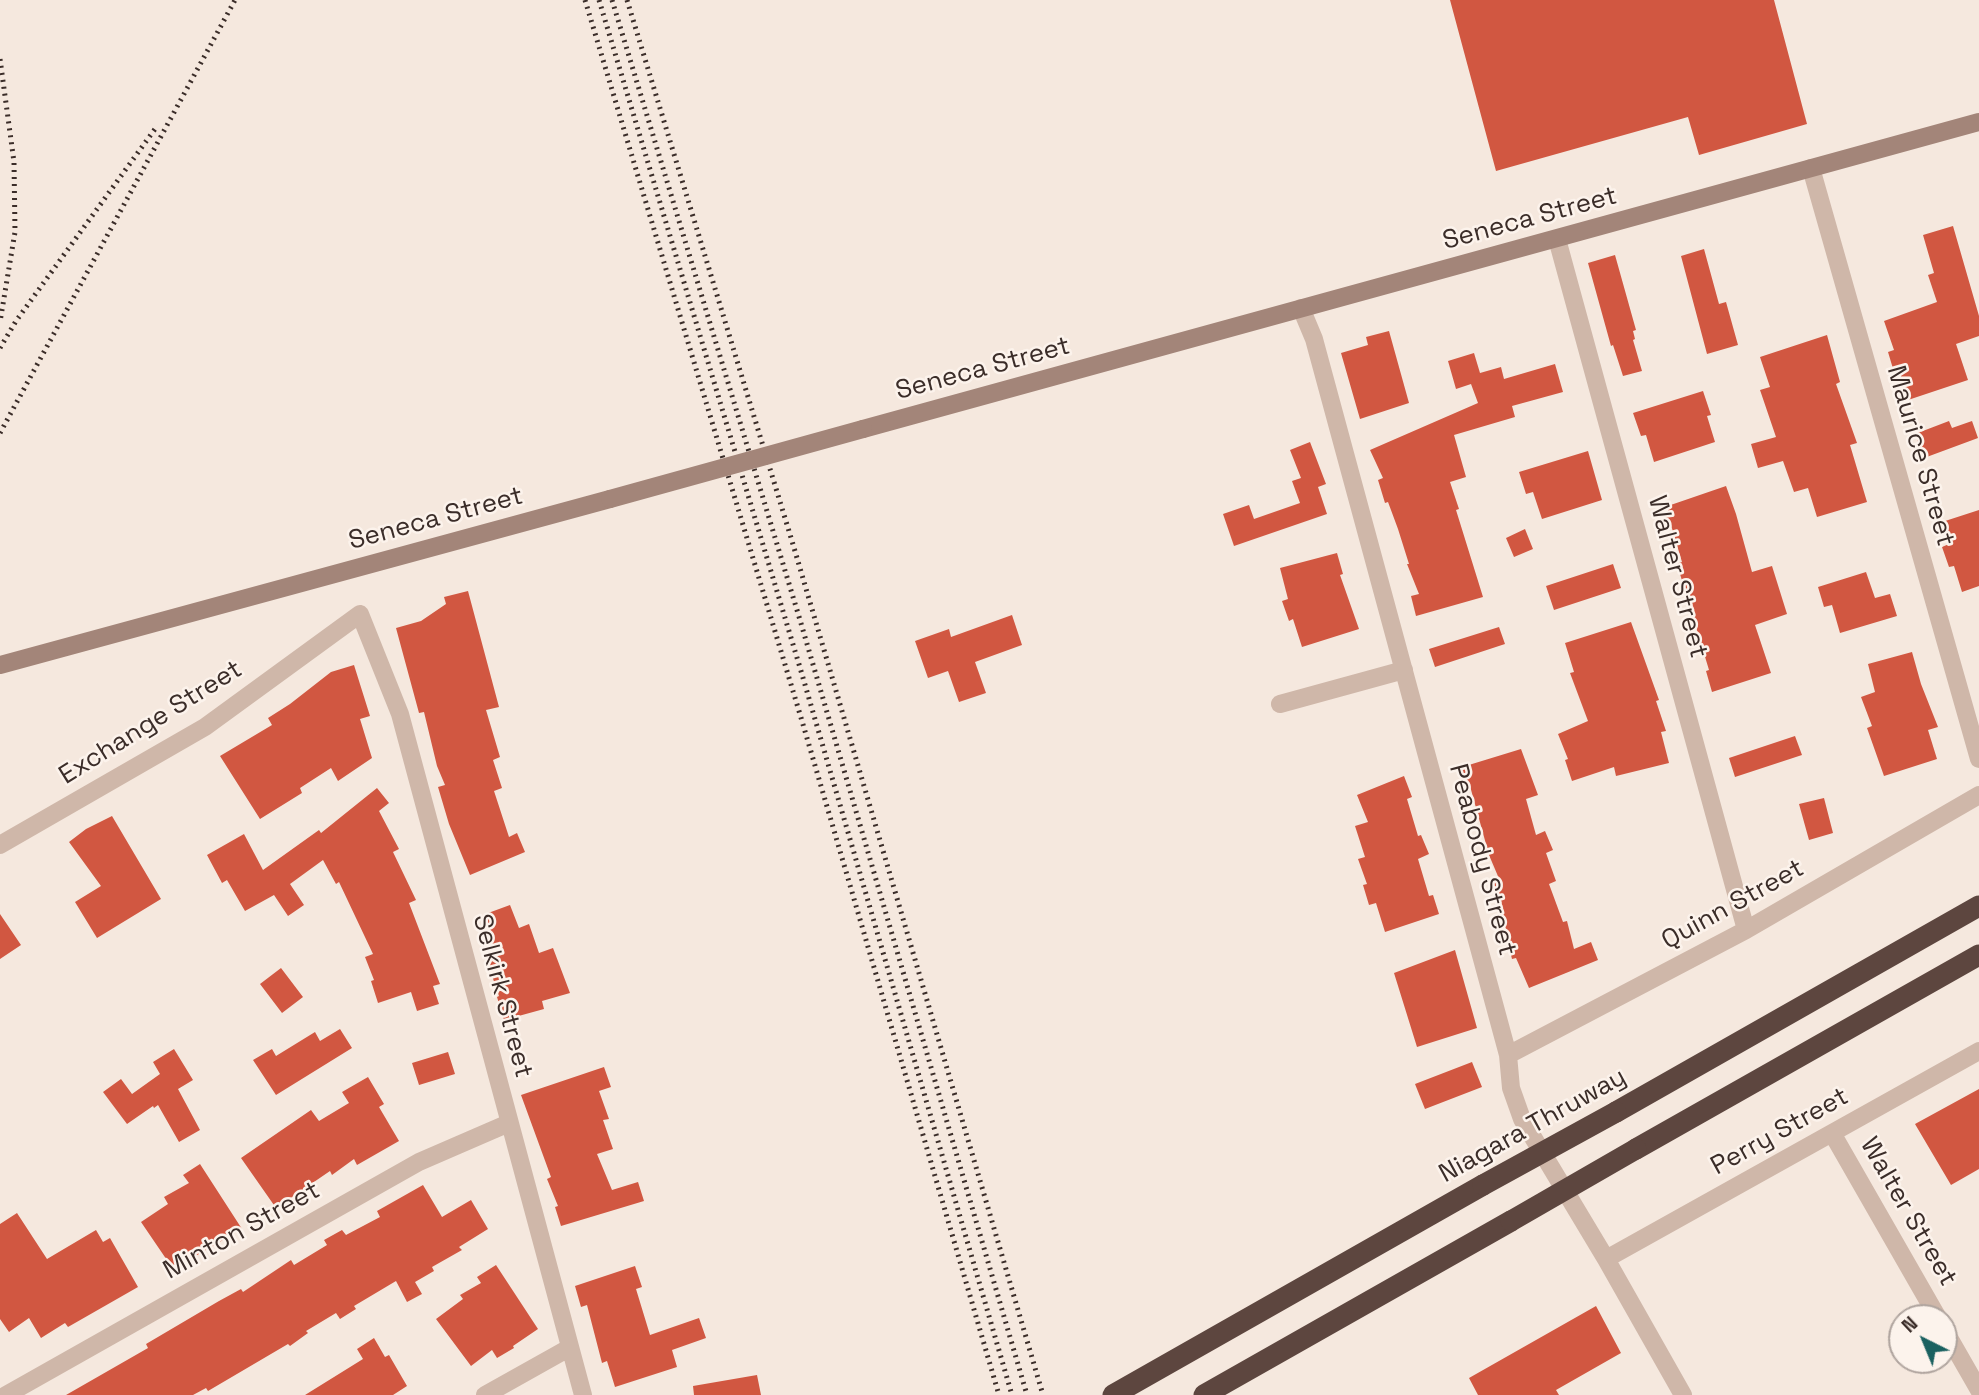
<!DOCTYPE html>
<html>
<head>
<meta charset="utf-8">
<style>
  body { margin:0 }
  #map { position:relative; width:1979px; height:1395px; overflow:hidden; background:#f5e8de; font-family:"Space Grotesk",sans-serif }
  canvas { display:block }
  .north { position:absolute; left:1888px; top:1304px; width:70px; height:70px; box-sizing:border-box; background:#fcf3ec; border:2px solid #afa49e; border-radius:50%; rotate:317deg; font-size:19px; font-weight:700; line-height:28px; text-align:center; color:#3b2d29 }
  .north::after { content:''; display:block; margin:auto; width:24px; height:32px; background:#1a6160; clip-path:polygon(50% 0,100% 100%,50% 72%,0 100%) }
</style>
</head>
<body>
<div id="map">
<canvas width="1979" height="1395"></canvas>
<div class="north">N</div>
</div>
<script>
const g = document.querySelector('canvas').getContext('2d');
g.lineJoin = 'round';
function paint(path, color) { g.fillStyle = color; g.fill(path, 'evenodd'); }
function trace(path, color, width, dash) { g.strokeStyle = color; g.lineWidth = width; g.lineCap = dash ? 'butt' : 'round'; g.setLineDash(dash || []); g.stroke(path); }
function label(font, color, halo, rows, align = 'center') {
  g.font = font + ' "Space Grotesk",sans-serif'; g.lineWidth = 5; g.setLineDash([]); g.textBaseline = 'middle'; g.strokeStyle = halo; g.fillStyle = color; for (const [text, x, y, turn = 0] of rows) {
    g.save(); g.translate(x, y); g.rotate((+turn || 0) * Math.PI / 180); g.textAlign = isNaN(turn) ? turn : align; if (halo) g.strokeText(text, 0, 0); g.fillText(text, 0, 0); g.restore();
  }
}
paint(new Path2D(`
  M1450,0H1774L1807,124L1699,155L1688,117L1496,171Z
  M1953,226L1979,316V336L1956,344L1968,380L1908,400L1899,370L1894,372L1888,352L1894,350L1884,321L1937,302L1928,275L1934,273L1923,235Z
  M1704,249L1719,304L1726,302L1738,345L1707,354L1681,256Z
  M1615,255L1636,330L1633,331L1635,339L1633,340L1642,371L1623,376L1613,345L1611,346L1588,263Z
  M1389,331L1409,403L1360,419L1341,353L1368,345L1366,337Z
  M1827,335L1840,382L1836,384L1857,443L1850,445L1867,502L1817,517L1808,488L1794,492L1783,461L1758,468L1751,444L1776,437L1760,390L1770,387L1760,357Z
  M1474,353L1480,373L1501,367L1504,379L1555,364L1563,392L1512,406L1515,417L1454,435L1466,477L1450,482L1459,509L1456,510L1483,597L1416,616L1411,596L1419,594L1407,564H1409L1398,529L1388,502L1385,503L1378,480L1383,478L1370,450L1478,403L1471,384L1456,389L1448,361Z
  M1703,391L1711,415L1707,416L1715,442L1654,462L1646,435L1641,436L1633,413Z
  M1949,421L1952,428L1972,421L1978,438L1924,458L1915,434Z
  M1310,442L1326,484L1318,487L1327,514L1234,546L1223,514L1249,505L1254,519L1300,503L1292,481L1301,478L1290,450Z
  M1588,451L1602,500L1542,519L1533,492L1526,494L1519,472Z
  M1726,486L1736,514L1752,572L1772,566L1787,614L1755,625L1771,673L1712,692L1706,671L1709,670L1677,564L1682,562L1671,525L1665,528L1659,509Z
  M1979,510V586L1962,592L1954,566L1949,567L1942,547L1949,544L1942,522Z
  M1525,529L1533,549L1514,557L1506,538Z
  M1337,553L1343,574L1340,575L1359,629L1302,647L1293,619L1289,621L1282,601L1288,599L1280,568Z
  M1613,564L1621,588L1554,610L1546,586Z
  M1866,572L1875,598L1890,594L1897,616L1840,633L1832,605L1824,607L1818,587Z
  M468,591L499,707L486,710L500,757L493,760L502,788L494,791L509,837L517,833L525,852L470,875L449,824L438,787L445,785L437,766L424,712L419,713L396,628L421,621L446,604L444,597Z
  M1012,615L1022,645L975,662L986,693L959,702L948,671L928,678L915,641L949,629L951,637Z
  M1631,622L1659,700L1656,701L1666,731L1661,732L1669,763L1616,776L1614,767L1572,781L1565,760L1568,759L1558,734L1588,721L1570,673L1574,672L1565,643Z
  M1499,627L1505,644L1435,667L1429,649Z
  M1912,652L1921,684L1938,727L1928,730L1937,759L1884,776L1867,728L1872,726L1861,697L1875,692L1868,664Z
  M354,665L370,716L360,719L372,758L338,781L331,768L300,788L302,793L260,819L220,756L272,725L268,718L290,704L331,672Z
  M1795,736L1802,755L1735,777L1729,758Z
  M1521,749L1538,795L1526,799L1536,835L1545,831L1553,850L1546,853L1556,881L1549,884L1563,922L1567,921L1574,949L1591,942L1598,960L1529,988L1516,958L1512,959L1507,939L1509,938L1491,884L1500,881L1489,855L1470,786L1465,787L1459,768Z
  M1404,776L1412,797L1407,799L1418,836L1421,835L1429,854L1418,859L1429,896L1433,895L1439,914L1385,932L1376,903L1369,905L1363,885L1367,884L1358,859L1365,857L1355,826L1368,822L1357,795Z
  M377,788L389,803L379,811L399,849L393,852L416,900L409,903L440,984L433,986L439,1004L417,1011L411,992L378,1003L371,981L374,980L365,957L373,954L339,882L336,884L323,860L290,884L304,905L288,916L274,895L245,911L227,880L222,883L207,855L244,834L263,870L319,830L321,833Z
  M1824,798L1833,833L1809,840L1799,804Z
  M112,816L161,899L97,938L75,902L101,886L69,842L86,829Z
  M510,905L519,928L529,924L539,953L553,948L570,993L542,1001L544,1009L504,1020L497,997L499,996L490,970H492L482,943L489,940L480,916Z
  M0,914L21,945L0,959Z
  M1455,950L1477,1028L1417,1047L1394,973Z
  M281,968L303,997L282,1013L260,984Z
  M340,1029L352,1048L276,1095L253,1060L272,1049L276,1056L315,1032L320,1041Z
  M174,1049L193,1080L178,1089L200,1130L179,1142L158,1105L154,1108L153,1106L127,1124L103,1092L121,1079L132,1094L160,1074L153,1062Z
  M448,1052L455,1074L419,1085L412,1063Z
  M1472,1062L1482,1087L1425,1109L1415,1084Z
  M604,1067L611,1087L599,1091L609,1119L603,1120L613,1149L597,1154L612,1190L638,1182L644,1201L561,1226L555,1207L558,1206L547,1179L551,1177L521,1095Z
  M368,1077L384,1104L379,1107L399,1141L357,1165L354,1159L332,1175L330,1171L276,1208L241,1158L311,1110L319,1121L349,1103L342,1092Z
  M1979,1089V1169L1951,1185L1915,1124Z
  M200,1164L242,1229L173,1269L141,1222L168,1204L164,1197L189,1183L183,1175Z
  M423,1185L442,1217L471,1200L488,1229L459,1247L462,1250L432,1267L434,1271L415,1282L422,1294L407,1302L396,1281L354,1306L356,1309L340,1319L336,1313L306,1331L308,1333L290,1346L288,1344L208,1391L206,1388L193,1395H66L148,1348L146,1344L219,1301L241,1289L243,1292L291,1260L294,1265L327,1245L324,1240L342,1230L346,1235L380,1217L377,1211Z
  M17,1213L47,1259L96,1230L103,1242L110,1238L138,1287L68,1327L65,1323L41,1338L29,1318L9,1332L0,1319V1224Z
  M496,1265L538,1329L513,1346L514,1348L497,1358L492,1350L471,1366L436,1319L463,1299L460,1295L481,1283L477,1277Z
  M635,1266L642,1287L636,1289L650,1335L699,1318L706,1338L672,1350L677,1367L615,1387L607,1361L602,1363L587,1305L581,1307L575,1286Z
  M1596,1306L1621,1353L1556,1390L1559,1395H1478L1469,1378Z
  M374,1338L385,1357L389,1355L407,1386L393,1395H305L363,1359L357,1349Z
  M757,1375L761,1395H694L693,1386Z`), '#d15741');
trace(new Path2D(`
  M1811,168L1979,759
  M1557,239L1746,930
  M1301,308L1314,339L1508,1055L1511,1088L1522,1119L1606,1259L1683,1395
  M1280,704L1404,670
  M0,845L205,727L360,614L400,714L583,1395
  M1508,1055L1746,930L1979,795
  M1832,1133L1938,1318
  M1606,1259L1979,1051
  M1944,1329L1979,1390
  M6,1395L419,1162L509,1123
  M485,1395L569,1348`), '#cfb7a9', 18);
trace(new Path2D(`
  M863,429L1979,122
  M0,665L610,499`), '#a38579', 18);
trace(new Path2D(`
  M1616,1112L1979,906
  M1636,1149L1979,955
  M1113,1395L1483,1185
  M1204,1395L1511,1221`), '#5d463f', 21);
trace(new Path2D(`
  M585,0L802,721L999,1395
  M599,0L801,671L1012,1395
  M612,0L800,620L1027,1395
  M627,0L792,541L1043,1395
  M0,59L14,162L15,232L0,322
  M0,348L16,321L155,129
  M0,433L235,0`), '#3b2d29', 5, [2, 5]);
trace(new Path2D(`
  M610,499L863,429`), '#a38579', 18);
trace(new Path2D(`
  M1483,1185L1616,1112
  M1511,1221L1636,1149`), '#5d463f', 21);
label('26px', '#3b2d29', '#fcf3ec', [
  ["Seneca Street",1530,219,-15],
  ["Seneca Street",983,369,-15],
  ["Maurice Street",1920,456,74],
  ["Seneca Street",436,519,-15],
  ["Walter Street",1677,577,75],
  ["Exchange Street",151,723,-32],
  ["Peabody Street",1482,860,75],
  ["Quinn Street",1733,905,-29],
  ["Selkirk Street",502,996,75],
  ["Niagara Thruway",1533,1126,-29],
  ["Perry Street",1780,1132,-29],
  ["Walter Street",1908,1212,60],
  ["Minton Street",242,1231,-29]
]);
</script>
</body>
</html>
